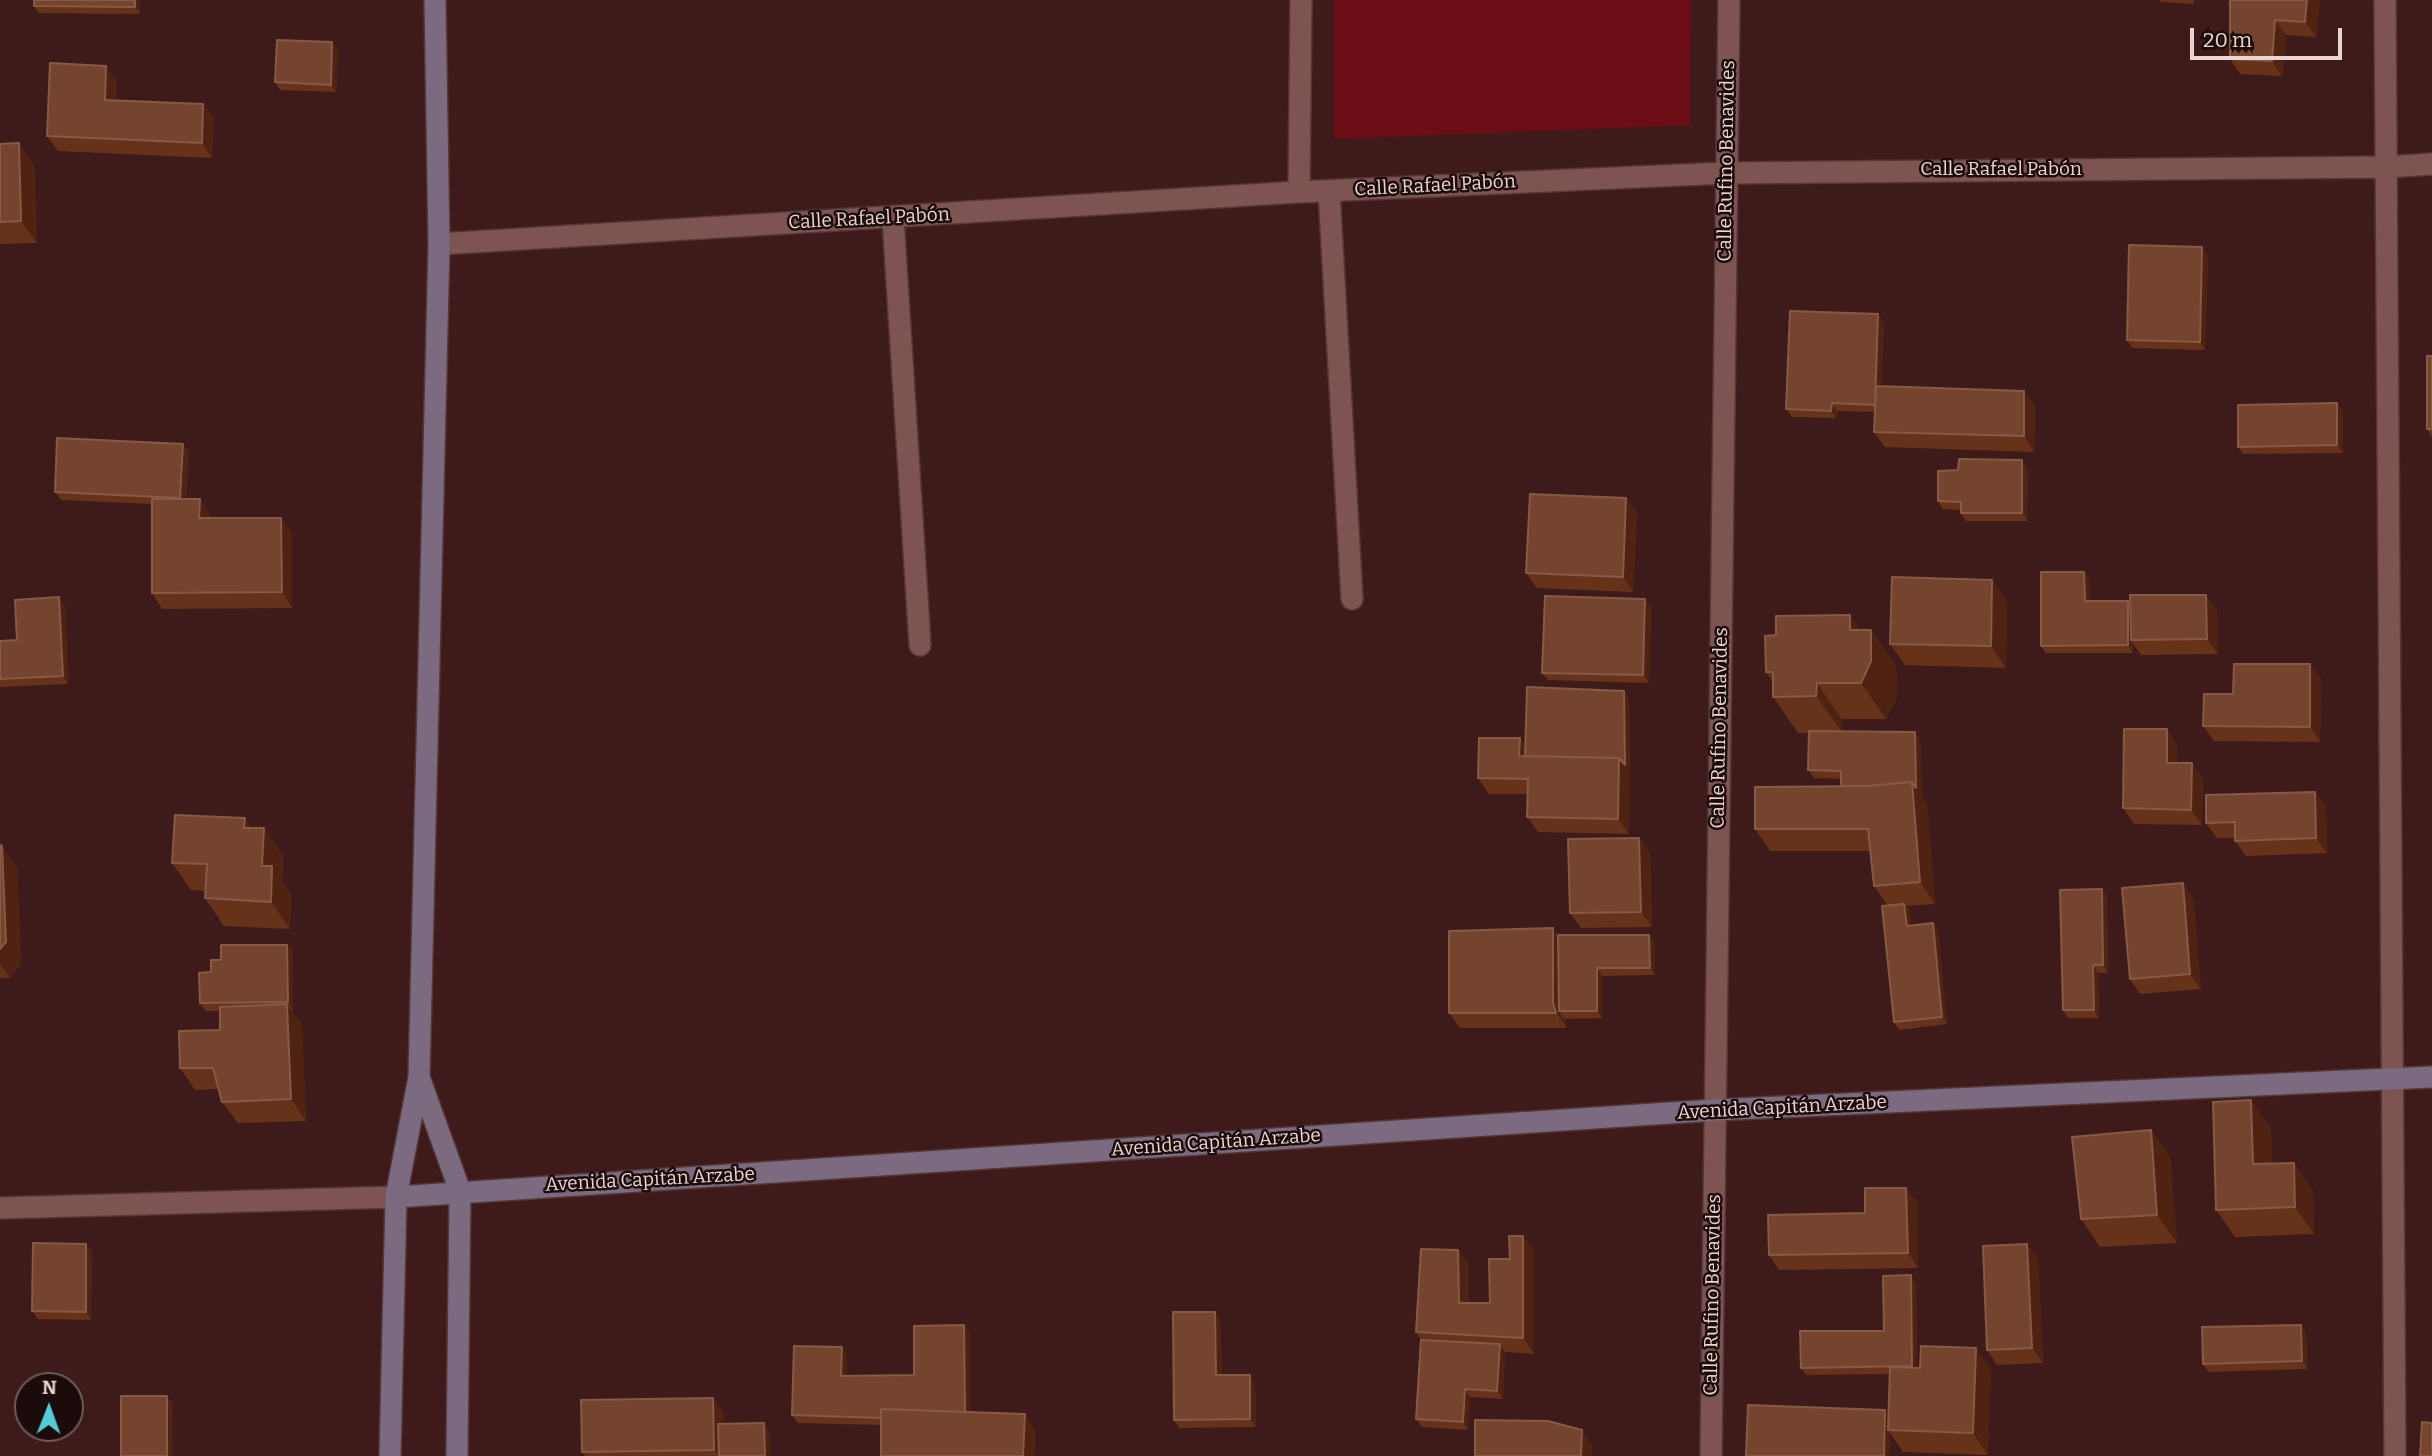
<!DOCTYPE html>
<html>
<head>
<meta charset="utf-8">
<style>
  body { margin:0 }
  #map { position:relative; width:2432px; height:1456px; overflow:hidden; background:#3e1b1a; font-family:Bitter,serif }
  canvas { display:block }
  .north { position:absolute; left:14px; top:1372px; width:70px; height:70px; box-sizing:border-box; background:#1b0b0a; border:2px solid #6f5b5a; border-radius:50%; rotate:1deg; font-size:19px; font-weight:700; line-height:28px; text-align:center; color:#ecd4d2 }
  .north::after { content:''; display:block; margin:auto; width:24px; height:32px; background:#52ccd6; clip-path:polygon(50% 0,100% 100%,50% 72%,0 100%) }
  .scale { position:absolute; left:2190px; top:28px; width:152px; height:32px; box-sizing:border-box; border:4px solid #ecd4d2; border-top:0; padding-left:9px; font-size:21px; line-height:24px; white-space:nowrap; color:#ecd4d2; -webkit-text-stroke:5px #1b0b0a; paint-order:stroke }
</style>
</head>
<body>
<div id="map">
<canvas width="2432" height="1456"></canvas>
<div class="north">N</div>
<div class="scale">20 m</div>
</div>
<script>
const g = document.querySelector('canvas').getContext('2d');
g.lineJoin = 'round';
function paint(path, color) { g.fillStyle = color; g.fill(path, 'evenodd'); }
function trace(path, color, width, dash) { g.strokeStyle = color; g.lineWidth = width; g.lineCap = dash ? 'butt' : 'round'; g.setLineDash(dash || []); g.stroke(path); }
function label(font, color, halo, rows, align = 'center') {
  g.font = font + ' Bitter,serif'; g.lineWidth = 5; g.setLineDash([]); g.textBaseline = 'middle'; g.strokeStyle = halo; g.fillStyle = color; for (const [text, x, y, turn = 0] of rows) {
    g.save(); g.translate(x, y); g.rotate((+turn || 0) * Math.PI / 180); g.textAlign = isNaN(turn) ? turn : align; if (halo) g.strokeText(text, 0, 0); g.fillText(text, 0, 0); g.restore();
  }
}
paint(new Path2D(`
  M1334,0H1691L1690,125L1334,139Z`), '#6c0d16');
const street = new Path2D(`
  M2385,0L2395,1456
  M1329,191L1352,599
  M1299,192L1301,0
  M893,218L920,645
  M439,244L1299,192L1727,173L2387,167L2432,164
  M0,1208L396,1197
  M1711,1456L1729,0`);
const secondary = new Path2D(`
  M419,1077L460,1191L457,1456
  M396,1197L1715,1110L2432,1077
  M390,1456L396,1197L419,1077L439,244L435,0`);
trace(street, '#543636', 24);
trace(secondary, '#543636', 24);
trace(street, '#7d5451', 21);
trace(secondary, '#7b6a80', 21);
paint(new Path2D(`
  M140,0V14L39,13L34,6Z
  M2159,0H2194V4L2161,2Z
  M2230,0H2320L2316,37L2286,35L2282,76L2240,74L2230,59Z
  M338,50L336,92L280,90L275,82Z
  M117,81L116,101L203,104L214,119L212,158L58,151L47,136Z
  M0,144L34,165L37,243L0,244Z
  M2208,255L2205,350L2132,348L2127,340Z
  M1884,322L1881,386L2024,391L2035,406L2034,452L1885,447L1874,432L1875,412L1837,411L1836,418L1792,417L1786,409Z
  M2432,356V437L2427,429Z
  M2343,411V453L2243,454L2238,447Z
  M189,452L186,499H200L210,515V518L292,533V608L162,609L152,593V504L61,500L55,492Z
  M2028,468L2027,521H1966L1961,513V510L1943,509L1938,501L1958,470Z
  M1626,498L1637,513L1633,592L1537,588L1526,573Z
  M2084,572L2090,580V601L2217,610L2218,654L2141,655L2133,644V653H2046L2041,646Z
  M1992,580L2007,602L2006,668L1905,665L1890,644Z
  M65,605L68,684L0,687V641L17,640Z
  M1651,607L1649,683L1548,680L1542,673Z
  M1850,615L1860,630H1871L1896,666L1897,697L1886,719H1842V731L1920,739L1922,796L1927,804L1935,904L1906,906L1910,912L1911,926L1938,931L1947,1024L1899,1030L1894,1022L1888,906L1874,886L1871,851H1770L1755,829L1841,786V779L1814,778L1808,770L1809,733H1798L1773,697V682L1766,672L1776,635Z
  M2310,664L2321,679L2320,742L2214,741L2203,726L2233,694Z
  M1629,699L1630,773L1629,834L1538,832L1527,817L1528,794H1489L1478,778L1520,738L1525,746Z
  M2177,745V763L2203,778L2202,825L2134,824L2123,808Z
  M2315,792L2326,807L2327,853L2246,856L2235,841V838H2217L2206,823Z
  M251,828H264L283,856L282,881L291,894L290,929L224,926L205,898V891L191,890L172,863Z
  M1639,838L1650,853L1652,927L1581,928L1570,913Z
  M0,845L17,868L21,964L10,978H0Z
  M2102,889L2107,897L2108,973H2098L2099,1018H2068L2063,1010Z
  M2193,898L2201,989L2140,994L2130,979Z
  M1558,935H1649L1655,943V975L1602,976V1018L1564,1019L1567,1028H1460L1449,1013Z
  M287,945L293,952V1010H291L302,1025L306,1121L238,1123L222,1102L219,1089L195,1090L180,1068L220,1030V1011H206L200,1003L211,972L221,960Z
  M2271,1128L2272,1164L2294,1163L2313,1191L2314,1234L2235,1237L2216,1210Z
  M2151,1130L2170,1157L2177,1243L2100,1247L2081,1219Z
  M1906,1188L1917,1203L1918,1268L1779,1270L1769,1255L1865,1213Z
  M1523,1236L1534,1251V1354L1505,1352L1503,1399L1470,1397L1468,1430L1422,1427L1416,1419L1421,1340L1416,1332L1458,1250L1469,1265V1303H1490L1510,1259Z
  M2027,1244L2038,1259L2043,1363L1997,1365L1987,1350Z
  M92,1251L91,1320L38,1319L32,1311Z
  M1916,1283L1917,1368L1991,1370L1988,1455L1903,1452L1890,1433L1889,1456H1746L1888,1414L1890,1374L1807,1375L1801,1368L1884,1331Z
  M1220,1319L1222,1375L1255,1383L1256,1427L1179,1428L1174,1420Z
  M2306,1332L2307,1369L2209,1372L2203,1364Z
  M970,1333V1413L1035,1430L1034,1456H881V1425L798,1423L792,1415L847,1354V1376L914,1375Z
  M724,1413V1424L769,1431L770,1456H585L582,1452Z`), '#66321a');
paint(new Path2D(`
  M135,0H140V14L135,7Z
  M2307,0H2320L2316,37L2305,22Z
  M2275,20L2286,35L2282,76L2272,61Z
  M332,42L338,50L336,92L331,85Z
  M106,66L117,81L115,116L105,100Z
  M203,104L214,119L212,158L202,143Z
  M19,143L34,165L37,243L21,221Z
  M2202,247L2208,255L2205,350L2200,342Z
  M1878,314L1884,322L1880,412L1875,405Z
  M2024,391L2035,406L2034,452L2024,436Z
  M1832,403L1837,411L1836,418L1831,411Z
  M2337,403L2343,411V453L2337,445Z
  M183,444L189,452L186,506L180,498Z
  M2022,460L2028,468L2027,521L2022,513Z
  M1626,498L1637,513L1633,592L1623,577Z
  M200,499L210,515V533L199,518Z
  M281,518L292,533V608L282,592Z
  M2084,572L2090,580V609L2085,601Z
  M1992,580L2007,602L2006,668L1991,646Z
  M2206,595L2217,610L2218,654L2207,639Z
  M59,597L65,605L68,684L63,676Z
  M1645,599L1651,607L1649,683L1643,675Z
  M2128,601L2133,609L2131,640L2133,644V653L2128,645Z
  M1850,615L1871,646V630L1896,666L1897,697L1886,719L1861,683L1850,630Z
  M2310,664L2321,679L2320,742L2310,727Z
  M1817,683L1842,719V732L1816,696Z
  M1624,691L1629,699L1630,773L1629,834L1618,819L1619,758Z
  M2167,729L2177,745L2178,778L2167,763Z
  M1915,732L1920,739L1922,796L1927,804L1935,904L1920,882L1912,782Z
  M1520,738L1530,754V764L1519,756Z
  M2192,763L2203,778L2202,825L2191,810Z
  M2315,792L2326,807L2327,853L2316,838Z
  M245,818L263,845L264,828L283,856L282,881L291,894L290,929L271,902L262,866L244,828Z
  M1639,838L1650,853L1652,927L1641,912Z
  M2,846L17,868L21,964L10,978L0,964Z
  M2183,883L2193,898L2201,989L2190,974Z
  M2102,889L2107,897L2108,973L2103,965Z
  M1904,904L1910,912L1912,934L1907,926Z
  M1933,923L1938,931L1947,1024L1942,1017Z
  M1553,928L1564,943L1559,1011L1564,1019L1567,1028L1556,1013L1553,1003Z
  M1649,935L1655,943V975L1650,968Z
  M287,945L293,952V1010L288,1002Z
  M2093,965L2098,973L2099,1018L2094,1010Z
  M1597,968L1602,976V1018L1597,1011Z
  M287,1004L302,1025L306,1121L291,1099Z
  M2251,1100L2271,1128L2273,1192L2253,1164Z
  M2151,1130L2170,1157L2177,1243L2157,1215Z
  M2294,1163L2313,1191L2314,1234L2295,1207Z
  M1906,1188L1917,1203L1918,1268L1908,1253Z
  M1523,1236L1534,1251V1354L1523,1338Z
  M86,1244L92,1251L91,1320L86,1312Z
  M2027,1244L2038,1259L2043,1363L2032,1348Z
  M1458,1250L1469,1265V1318L1459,1303Z
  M1911,1275L1916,1283L1917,1374L1912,1366Z
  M1215,1312L1220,1319L1222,1383L1216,1375Z
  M964,1325L970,1333V1428L965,1420Z
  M2301,1325L2306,1332L2307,1369L2302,1361Z
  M1500,1344L1505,1352L1503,1399L1497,1391Z
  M842,1347L847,1354V1384L841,1376Z
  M1976,1348L1991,1370L1988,1455L1973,1433Z
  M1250,1375L1255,1383L1256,1427L1250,1419Z
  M1465,1389L1470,1397L1468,1430L1463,1422Z
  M167,1396L173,1404L172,1456H167Z
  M713,1398L724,1413L725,1456H719L714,1450Z
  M1885,1410L1891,1418L1888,1430L1890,1433L1889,1456H1884Z
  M1025,1414L1035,1430L1034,1456H1023Z
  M764,1423L769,1431L770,1456H765Z
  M1582,1430L1592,1445V1456H1581Z`), '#502212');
const building = new Path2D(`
  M34,0H135V7L34,6Z
  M2230,0H2307L2305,22L2275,20L2272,61L2230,59Z
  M277,40L332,42L331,85L275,82Z
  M50,63L106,66L105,100L203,104L202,143L47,136Z
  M19,143L21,221L0,222V144Z
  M2129,245L2202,247L2200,342L2127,340Z
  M1790,311L1878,314L1875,405L1832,403L1831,411L1786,409Z
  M2427,356H2432V429H2427Z
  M1876,386L2024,391V436L1874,432Z
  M2337,403V445L2238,447V405Z
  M57,438L183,444L180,498L55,492Z
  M1959,459L2022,460V513H1961V502L1938,501V471L1958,470Z
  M1530,494L1626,498L1623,577L1526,573Z
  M152,499H200L199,518H281L282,592L152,593Z
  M2041,572H2084L2085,601H2128V645L2041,646Z
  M1892,577L1992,580L1991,646L1890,644Z
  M2130,595H2206L2207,639L2131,640Z
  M1545,596L1645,599L1643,675L1542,673Z
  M59,597L63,676L0,679V641L17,640L15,600Z
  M1850,615V630H1871V661L1861,683H1817L1816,696L1773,697V672H1766L1765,636L1776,635V616Z
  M2234,664H2310V727L2203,726L2204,694H2233Z
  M1527,687L1624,691L1625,765L1619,758L1525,756Z
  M2124,729H2167V763H2192L2191,810L2123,808Z
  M1809,731L1915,732L1916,788L1912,782L1868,786H1841V771L1808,770Z
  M1479,738H1520L1519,756L1619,758L1618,819L1527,817L1528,779L1478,778Z
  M1912,782L1920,882L1874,886L1868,829H1755V787L1868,786Z
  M2315,792L2316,838L2235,841V822L2206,823V795Z
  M175,815L245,818L244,828H264L262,866H272L271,902L205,898L207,864L172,863Z
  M1639,838L1641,912L1570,913L1568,839Z
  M0,845L2,846L6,942L0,949Z
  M2183,883L2190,974L2130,979L2122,888Z
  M2102,889L2103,965H2093L2094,1010H2063L2060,890Z
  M1904,904L1907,926L1933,923L1942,1017L1894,1022L1882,906Z
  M1553,928V1003L1556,1013H1449V931Z
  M1558,935H1649L1650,968H1597V1011H1559Z
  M221,945H287L288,1002L200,1003L199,973L211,972V960H221Z
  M287,1004L291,1099L222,1102L213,1068H180L179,1031L220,1030V1007Z
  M2251,1100L2253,1164L2294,1163L2295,1207L2216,1210L2213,1102Z
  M2151,1130L2157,1215L2081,1219L2072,1137Z
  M1865,1188H1906L1908,1253L1769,1255L1768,1215L1865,1213Z
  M1509,1236H1523V1338L1416,1332L1421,1249L1458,1250L1459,1303H1490L1489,1259H1510Z
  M33,1243L86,1244V1312L32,1311Z
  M2027,1244L2032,1348L1987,1350L1983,1246Z
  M1911,1275L1912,1366L1801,1368L1800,1331H1884L1883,1276Z
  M1173,1312H1215L1216,1375H1250V1419L1174,1420Z
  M964,1325L965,1412L881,1409V1418L792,1415L794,1346L842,1347L841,1376L914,1375V1326Z
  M2301,1325L2302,1361L2203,1364L2202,1327Z
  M1421,1340L1500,1344L1497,1391L1465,1389L1463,1422L1416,1419Z
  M1921,1346L1976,1348L1973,1433L1888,1430L1890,1367L1920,1368Z
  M121,1396H167V1456H121Z
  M713,1398L714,1450L582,1452L581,1400Z
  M1748,1405L1885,1410L1884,1456H1746Z
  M881,1409L1025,1414L1023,1456H881Z
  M1475,1420L1548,1421L1582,1430L1581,1456H1475Z
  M2422,1422L2432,1423V1456H2420Z
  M764,1423L765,1456H719L718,1424Z`);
paint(building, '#74442e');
trace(building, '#875a47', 2);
label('19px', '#ecd4d2', '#1b0b0a', [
  ["Calle Rufino Benavides",1727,161,-89],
  ["Calle Rafael Pabón",2001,170],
  ["Calle Rafael Pabón",1435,186,-3],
  ["Calle Rafael Pabón",869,219,-3],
  ["Calle Rufino Benavides",1720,728,-89],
  ["Avenida Capitán Arzabe",1782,1108,-3],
  ["Avenida Capitán Arzabe",1216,1143,-4],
  ["Avenida Capitán Arzabe",650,1180,-3],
  ["Calle Rufino Benavides",1713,1295,-89]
]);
</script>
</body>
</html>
